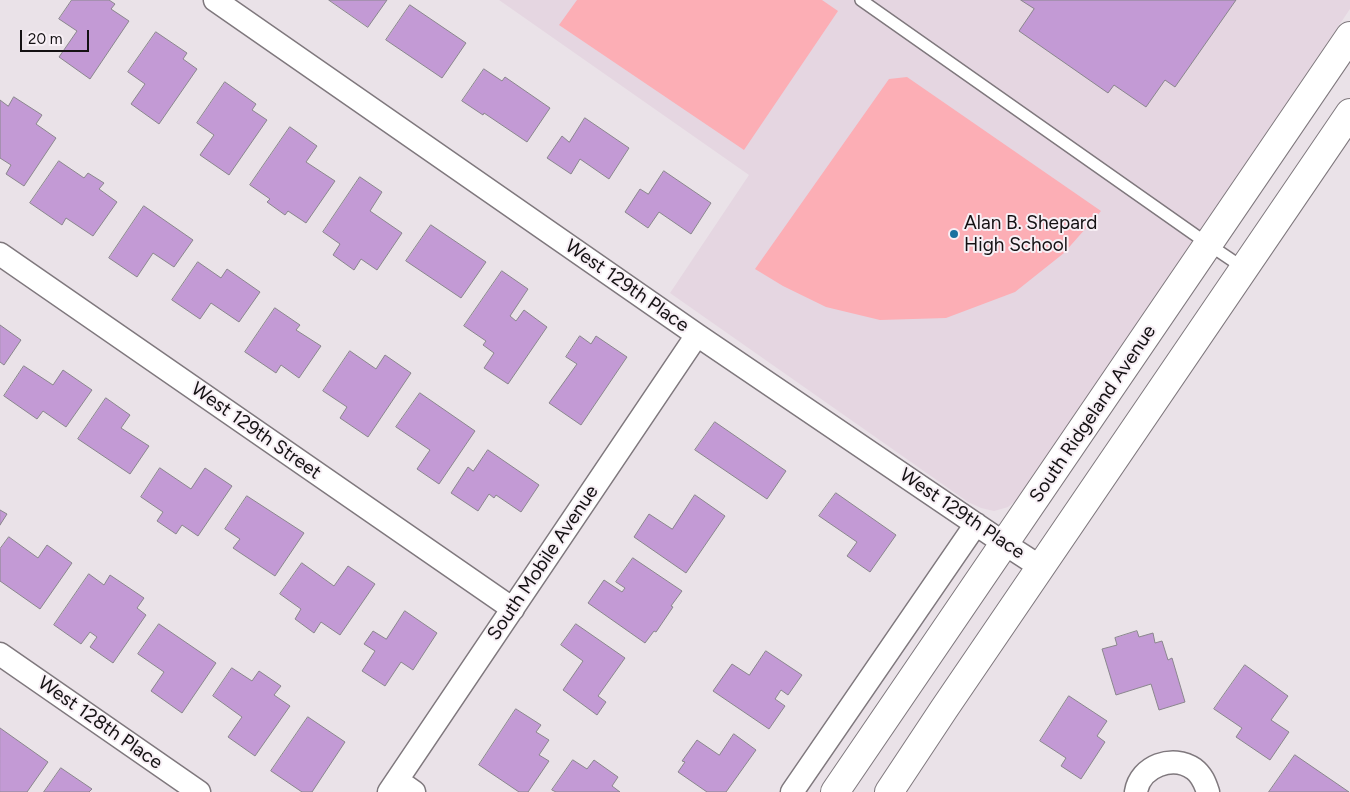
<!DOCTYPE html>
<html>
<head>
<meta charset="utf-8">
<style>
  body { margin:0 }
  #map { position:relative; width:1350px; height:792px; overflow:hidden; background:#eae2e8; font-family:Figtree,sans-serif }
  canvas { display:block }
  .scale { position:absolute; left:20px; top:30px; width:69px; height:22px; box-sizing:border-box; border:2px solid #141113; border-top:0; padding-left:6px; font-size:15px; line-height:18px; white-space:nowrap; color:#141113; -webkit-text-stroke:4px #f7eff5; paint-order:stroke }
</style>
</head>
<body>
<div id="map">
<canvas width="1350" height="792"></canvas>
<div class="scale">20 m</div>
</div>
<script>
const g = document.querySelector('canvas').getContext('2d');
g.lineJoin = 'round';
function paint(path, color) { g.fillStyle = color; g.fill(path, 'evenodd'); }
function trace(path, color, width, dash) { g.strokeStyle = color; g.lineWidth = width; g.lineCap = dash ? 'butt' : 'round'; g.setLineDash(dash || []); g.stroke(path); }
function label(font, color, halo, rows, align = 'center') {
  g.font = font + ' Figtree,sans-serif'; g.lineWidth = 4; g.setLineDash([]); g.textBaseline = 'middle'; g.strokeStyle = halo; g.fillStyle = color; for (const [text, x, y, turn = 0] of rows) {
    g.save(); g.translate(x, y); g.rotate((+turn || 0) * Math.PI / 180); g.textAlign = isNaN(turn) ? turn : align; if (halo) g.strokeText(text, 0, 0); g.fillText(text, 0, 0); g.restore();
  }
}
paint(new Path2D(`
  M499,0H1350V9L1018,499L1008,507L994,511L981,508L968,502L670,293L749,175Z`), '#e5d6e1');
paint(new Path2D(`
  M577,0H822L838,11L744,150L559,25Z
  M907,77L1101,211L1064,253L1015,292L946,318L880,320L826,307L783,286L755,269L889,79Z`), '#fcaeb5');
const building = new Path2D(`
  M72,0H109L115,4L111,9L129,21L90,79L59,57L77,31L59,19Z
  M329,0H387L368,27Z
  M1021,0H1236L1175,87L1165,80L1146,107L1114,85L1108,93L1019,31L1034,9Z
  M410,5L466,43L442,78L386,40Z
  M156,32L187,53L183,59L197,69L159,124L131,104L145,84L128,72Z
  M484,69L502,81L505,77L550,108L527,142L484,113L483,115L462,101Z
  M225,82L256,104L252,110L267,120L229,175L200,155L214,135L197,123Z
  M14,97L42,115L36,124L56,138L24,186L6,174L11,165L0,158V100L8,106Z
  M585,118L629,148L609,179L580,159L571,174L547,158L562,136L569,142Z
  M290,127L317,146L306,162L335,181L306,223L288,211L285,215L267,202L270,199L250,185Z
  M59,161L84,178L88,173L104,183L99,189L117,202L93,236L66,218L62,225L30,203Z
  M664,171L711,203L691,234L659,212L648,228L625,212L640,189L648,194Z
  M360,177L382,192L370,211L402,233L377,270L361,259L354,270L333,255L340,244L323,232Z
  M144,206L193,240L174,267L153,253L137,277L109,258Z
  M431,225L486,262L461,298L406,261Z
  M198,262L221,278L227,269L260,292L239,322L211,303L200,319L172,300Z
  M502,271L528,289L510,316L516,321L524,310L547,327L508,384L484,368L494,353L483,345L486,341L464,326Z
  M275,308L300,325L296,330L321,346L299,378L281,365L276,373L245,352Z
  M0,325L21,340L4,365L0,362Z
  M580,336L591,344L596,336L627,357L581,425L549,403L577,364L566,357Z
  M350,351L376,369L385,355L411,373L368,437L340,418L347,407L323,391Z
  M24,366L53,385L63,370L92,390L66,427L43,411L37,419L4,396Z
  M420,393L475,431L439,484L417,469L430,450L396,427Z
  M106,398L130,415L121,428L149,446L130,474L78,439Z
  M715,422L786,471L767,499L695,450Z
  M488,450L539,485L521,512L496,495L494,498L489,494L478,511L451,493L468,467L473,471Z
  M160,468L191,489L205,468L232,486L198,536L182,525L176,534L157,521L163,512L141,497Z
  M836,493L896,535L870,572L847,556L857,542L819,516Z
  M695,495L725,516L686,573L634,537L649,514L672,529Z
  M247,496L304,533L275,576L233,548L240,539L225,529Z
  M0,510L7,514L0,525Z
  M9,537L38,558L47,545L72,563L40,609L0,581V549Z
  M633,558L682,591L671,606L673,607L656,632L654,631L645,643L588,603L604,580L622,592L625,588L616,582Z
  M302,563L334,586L348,566L375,584L340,635L321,622L314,633L295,619L301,609L280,594Z
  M89,574L104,585L110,575L144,598L137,608L146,615L113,663L90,647L97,637L90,632L81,644L54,625Z
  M405,611L437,633L413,670L401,662L385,686L362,671L375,651L364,644L373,631L386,639Z
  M159,624L216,663L182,713L151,691L164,672L138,654Z
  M576,624L625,658L598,696L606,702L597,715L563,690L583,661L561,645Z
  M1137,631L1139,637L1153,633L1155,643L1162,641L1168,660L1172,658L1185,702L1159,710L1151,684L1116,695L1102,649L1117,645L1115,638Z
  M766,651L802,675L788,695L781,690L775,699L785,706L769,729L713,691L732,664L749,675Z
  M1245,665L1288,696L1271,720L1289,732L1270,760L1236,737L1242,728L1214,709Z
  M232,668L252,681L259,671L281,686L274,695L290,706L255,756L228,737L242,717L213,696Z
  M1069,696L1107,721L1097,736L1105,742L1081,779L1061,766L1066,758L1040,741Z
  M516,709L541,725L536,732L549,740L539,755L549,761L528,792H519L479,765Z
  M308,717L345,742L312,792H302L271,771Z
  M0,728L48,762L27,792H0Z
  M734,734L756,750L726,792H707L678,772L685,762L682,761L697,740L719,755Z
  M1295,755L1349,792H1269Z
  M573,760L587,769L594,760L618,777L612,786L620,792H556L552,790Z
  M61,768L92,789L89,792H44Z`);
paint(building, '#c39ad5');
trace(building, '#8a868d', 1);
const service = new Path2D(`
  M861,0L1208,244L1245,269`);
const minor = new Path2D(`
  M215,0L697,335L1005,544L1042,568
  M0,254L513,609
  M0,654L199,792
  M397,780L414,792
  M389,792L697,335
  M792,792L976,524
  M1136,792C1140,766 1173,754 1194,769C1202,775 1205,783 1208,792`);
const secondary = new Path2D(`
  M835,792L1350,36
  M889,792L944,709L1350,113`);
trace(service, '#7f787d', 14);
trace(minor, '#7f787d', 25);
trace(secondary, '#7f787d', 30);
trace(service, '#fff', 11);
trace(minor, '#fff', 22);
trace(secondary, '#fff', 28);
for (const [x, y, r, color] of [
  [954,234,5,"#1871a0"]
]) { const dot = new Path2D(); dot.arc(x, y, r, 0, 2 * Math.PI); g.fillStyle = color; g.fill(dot); trace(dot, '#f7eff5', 2); }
label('19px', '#141113', '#f7eff5', [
  ["Alan B. Shepard",964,223],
  ["High School",964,245]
], 'left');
label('19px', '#141113', '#f7eff5', [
  ["West 129th Place",627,286,35],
  ["South Ridgeland Avenue",1093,414,-56],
  ["West 129th Street",256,431,35],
  ["West 129th Place",962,514,34],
  ["South Mobile Avenue",543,563,-56],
  ["West 128th Place",100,723,35]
]);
</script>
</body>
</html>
